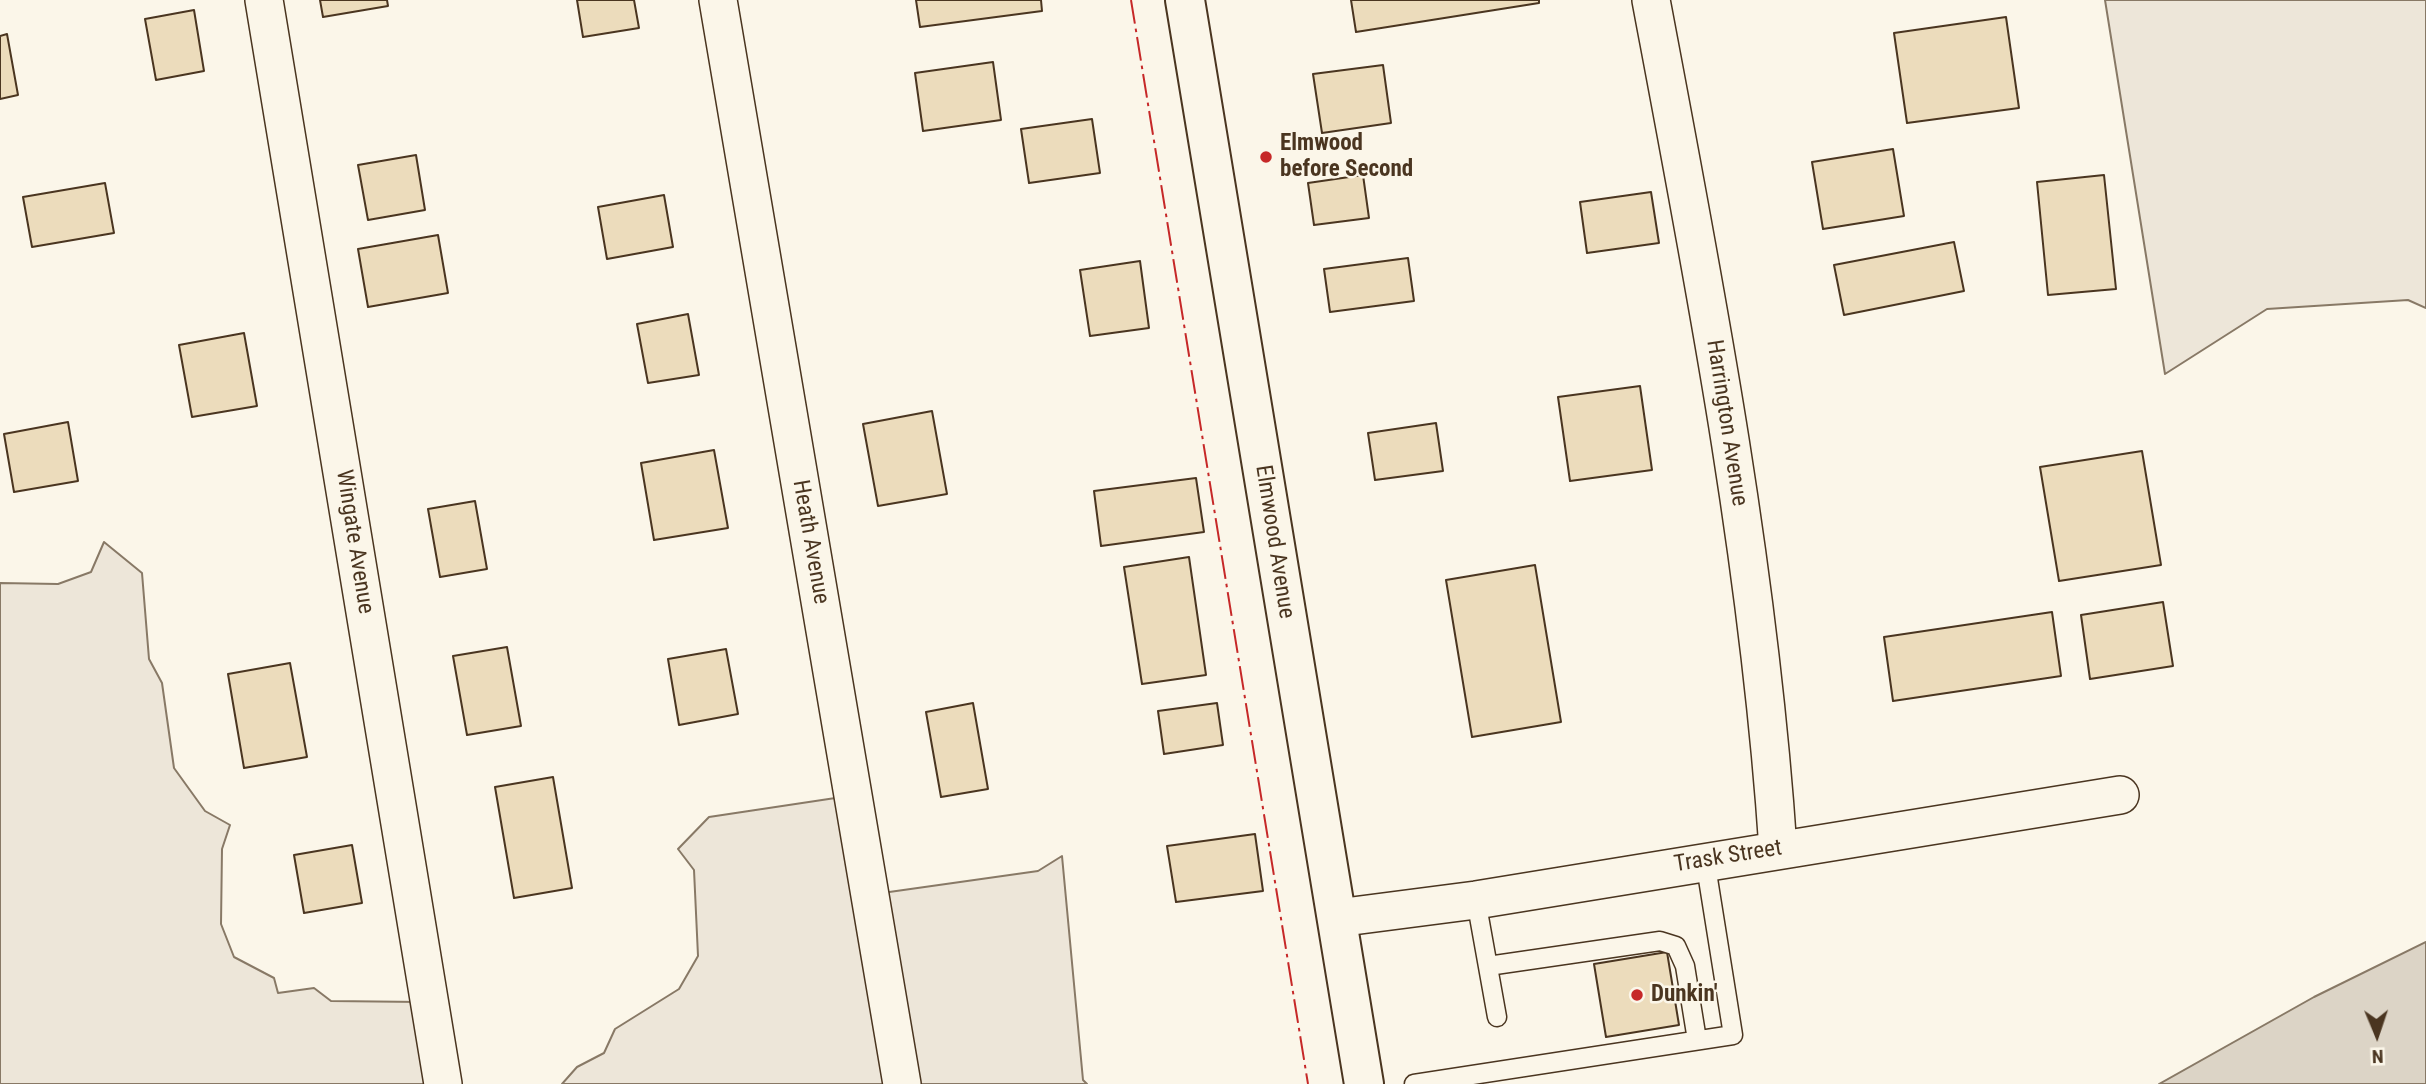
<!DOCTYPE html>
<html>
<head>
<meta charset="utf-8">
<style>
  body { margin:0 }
  #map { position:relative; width:2426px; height:1084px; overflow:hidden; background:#fbf6e9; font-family:"Roboto Condensed",sans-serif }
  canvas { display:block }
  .north { position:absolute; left:2342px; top:1000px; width:70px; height:70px; -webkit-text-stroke:5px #fbf6e9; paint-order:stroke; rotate:178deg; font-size:19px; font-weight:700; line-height:28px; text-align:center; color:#4a3520 }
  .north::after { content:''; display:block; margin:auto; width:24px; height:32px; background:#4a3520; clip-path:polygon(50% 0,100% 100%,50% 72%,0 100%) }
</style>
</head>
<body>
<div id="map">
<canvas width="2426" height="1084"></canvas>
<div class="north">N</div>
</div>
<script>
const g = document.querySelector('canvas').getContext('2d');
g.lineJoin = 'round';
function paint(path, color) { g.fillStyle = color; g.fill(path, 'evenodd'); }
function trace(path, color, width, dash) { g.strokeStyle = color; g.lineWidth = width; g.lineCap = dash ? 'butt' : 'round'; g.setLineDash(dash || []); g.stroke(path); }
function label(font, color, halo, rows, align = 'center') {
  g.font = font + ' "Roboto Condensed",sans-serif'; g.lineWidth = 5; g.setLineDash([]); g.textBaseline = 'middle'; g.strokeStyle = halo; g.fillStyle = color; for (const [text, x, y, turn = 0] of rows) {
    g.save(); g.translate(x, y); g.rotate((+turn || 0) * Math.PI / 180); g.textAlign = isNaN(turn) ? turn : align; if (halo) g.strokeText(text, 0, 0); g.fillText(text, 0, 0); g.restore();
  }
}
const green = new Path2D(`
  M2105,0H2426V308L2408,300L2267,309L2165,374Z
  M104,542L142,573L149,659L162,683L174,768L205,811L230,825L222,849L221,924L234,957L274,978L278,993L314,988L331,1001L421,1002L440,1084H0V583L58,584L91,572Z
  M842,797L868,895L1038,871L1062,856L1083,1080L1087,1084H562L577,1067L604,1053L615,1029L679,989L698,956L694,870L678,849L709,817Z`);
paint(green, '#ede6d9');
trace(green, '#887966', 2);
const water = new Path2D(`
  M2426,942V1084H2159L2314,997Z`);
paint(water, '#dcd4c6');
trace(water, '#887966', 2);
const building = new Path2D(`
  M320,0H387L388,6L323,17Z
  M577,0H634L639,28L583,37Z
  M916,0H1041L1042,11L920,27Z
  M1351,0H1539V3L1356,32Z
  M194,10L204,71L156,80L145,19Z
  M2006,17L2019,108L1907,123L1894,33Z
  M7,34L18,95L0,99V36Z
  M993,62L1001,120L923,131L915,73Z
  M1383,65L1391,123L1322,133L1313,74Z
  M1092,119L1100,173L1029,183L1021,129Z
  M1893,149L1904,216L1823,229L1812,162Z
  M416,155L425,210L368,220L358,165Z
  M1363,175L1369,218L1314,225L1308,183Z
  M2104,175L2116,289L2048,295L2037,182Z
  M105,183L114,233L32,247L23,197Z
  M1651,192L1659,243L1587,253L1580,202Z
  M664,195L673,247L607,259L598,207Z
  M438,235L448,293L368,307L358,249Z
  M1954,242L1964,291L1844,315L1834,265Z
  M1408,258L1414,301L1330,312L1324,269Z
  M1140,261L1149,328L1090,336L1080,270Z
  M688,314L699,375L648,383L637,324Z
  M244,333L257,406L192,417L179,345Z
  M1640,386L1652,470L1570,481L1558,397Z
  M932,411L947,494L878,506L863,424Z
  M68,422L78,481L14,492L4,434Z
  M1436,423L1443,471L1375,480L1368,433Z
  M714,450L728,528L654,540L641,463Z
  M2142,451L2161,565L2059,581L2040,467Z
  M1196,478L1204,532L1101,546L1094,491Z
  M475,501L487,569L440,577L428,509Z
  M1189,557L1206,675L1142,684L1124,567Z
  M1535,565L1561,722L1472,737L1446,580Z
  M2163,602L2173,666L2090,679L2081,615Z
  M2052,612L2061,676L1893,701L1884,637Z
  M507,647L521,726L467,735L453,656Z
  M726,649L738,714L679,725L668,659Z
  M290,663L307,757L244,768L228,674Z
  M973,703L988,789L941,797L926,712Z
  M1217,703L1223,745L1164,754L1158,711Z
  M553,777L572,888L514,898L495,787Z
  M1255,834L1263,891L1176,902L1167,846Z
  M352,845L362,903L304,913L294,855Z
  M1667,952L1679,1025L1606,1037L1594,964Z`);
paint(building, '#ecdcbc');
trace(building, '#4a3520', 2);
const lane = new Path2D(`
  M1476,900L1497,1017
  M1488,966L1660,941L1676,946L1685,966L1697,1040
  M1414,1084L1733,1035L1705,860`);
const street = new Path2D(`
  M264,0L443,1084
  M718,0L902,1084
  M1651,0C1704,281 1759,563 1778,849
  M1337,918L1476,900L2120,795`);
const primary = new Path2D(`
  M1185,0L1364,1084`);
trace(lane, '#4a3520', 21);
trace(street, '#4a3520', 40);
trace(primary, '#4a3520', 42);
trace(lane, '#fbf6e9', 18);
trace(street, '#fbf6e9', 37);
trace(primary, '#fbf6e9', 38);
trace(new Path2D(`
  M1131,0L1308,1084`), '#c62828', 2, [24, 5, 3.5, 5]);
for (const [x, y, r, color] of [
  [1266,157,7,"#c62828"],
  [1637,995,7,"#c62828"]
]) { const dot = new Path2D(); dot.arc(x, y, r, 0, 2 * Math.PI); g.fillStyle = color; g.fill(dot); trace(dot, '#fbf6e9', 2.5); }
label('bold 23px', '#4a3520', '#fbf6e9', [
  ["Elmwood",1280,144],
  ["before Second",1280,170],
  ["Dunkin'",1651,995]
], 'left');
label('23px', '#4a3520', '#fbf6e9', [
  ["Harrington Avenue",1726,423,81],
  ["Wingate Avenue",354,542,81],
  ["Heath Avenue",810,542,80],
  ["Elmwood Avenue",1274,542,81],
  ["Trask Street",1728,857,-9]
]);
</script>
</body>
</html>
